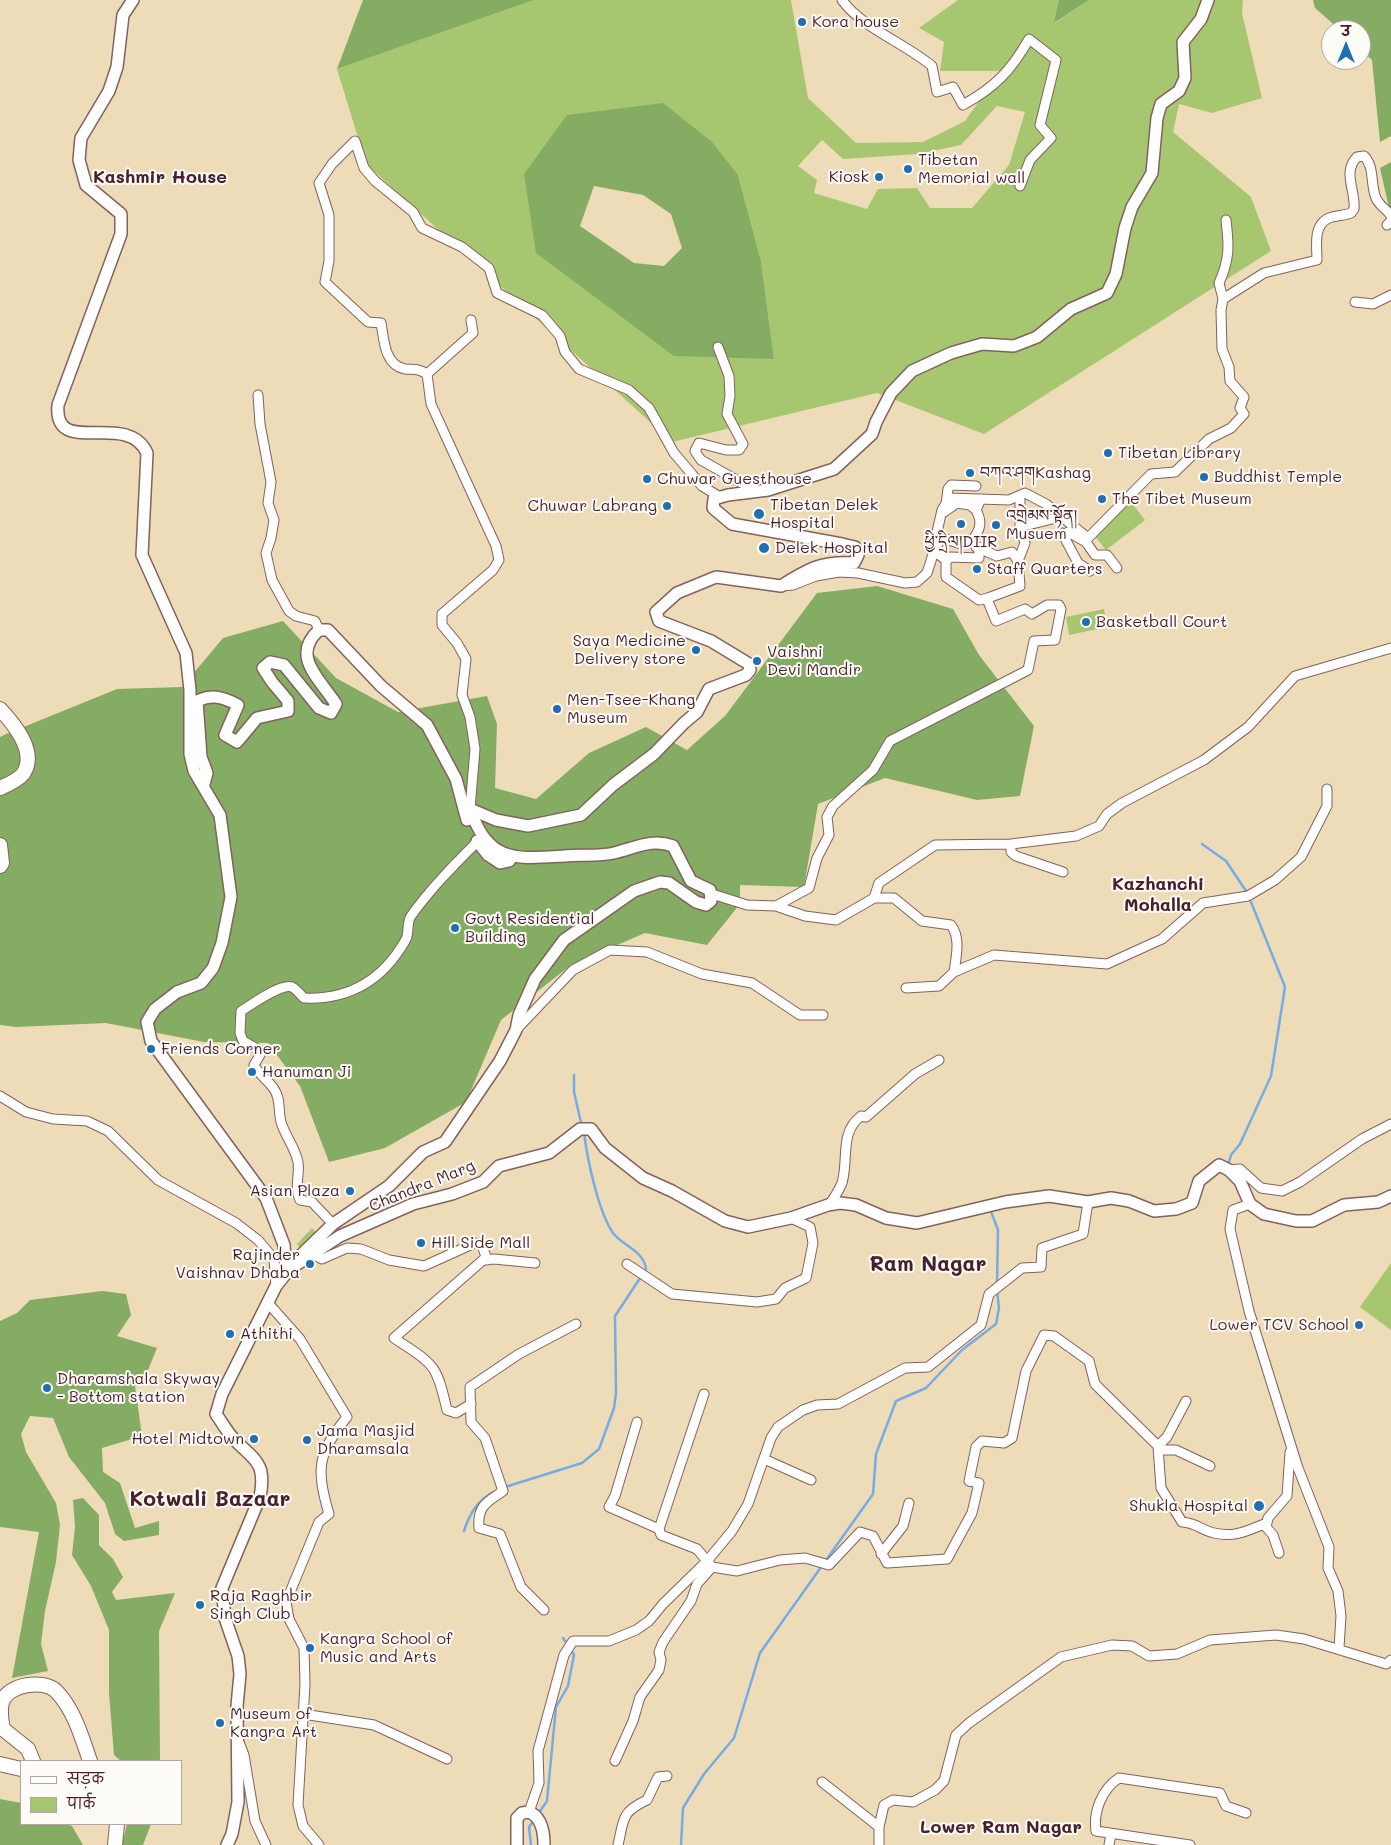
<!DOCTYPE html>
<html>
<head>
<meta charset="utf-8">
<style>
  body { margin:0 }
  #map { position:relative; width:1391px; height:1845px; overflow:hidden; background:#eedcb9; font-family:Mali,"Playpen Sans Deva",sans-serif }
  canvas { display:block }
  .legend { position:absolute; left:20px; top:1760px; width:162px; height:65px; box-sizing:border-box; background:#fdfcf7; border:1px solid #b5a4a5; margin:0; padding:6px 9px; list-style:none; font-size:15px; color:#4a1f2b }
  .legend li { display:flex; align-items:center; gap:10px; height:25px }
  .legend b { width:25px; border:1px solid #b5a4a5 }
  .north { position:absolute; left:1321px; top:20px; width:50px; height:50px; box-sizing:border-box; background:#fdfcf7; border:1px solid #b5a4a5; border-radius:50%; rotate:0deg; font-size:14px; font-weight:700; line-height:20px; text-align:center; color:#4a1f2b }
  .north::after { content:''; display:block; margin:auto; width:18px; height:22px; background:#1f6fb2; clip-path:polygon(50% 0,100% 100%,50% 72%,0 100%) }
</style>
</head>
<body>
<div id="map">
<canvas width="1391" height="1845"></canvas>
<ul class="legend">
<li><b style="height:6px;background:#fff"></b>सड़क</li>
<li><b style="height:14px;background:#a6c76f"></b>पार्क</li>
</ul>
<div class="north">उ</div>
</div>
<script>
const g = document.querySelector('canvas').getContext('2d');
g.lineJoin = 'round';
function paint(path, color) { g.fillStyle = color; g.fill(path, 'evenodd'); }
function trace(path, color, width, dash) { g.strokeStyle = color; g.lineWidth = width; g.lineCap = dash ? 'butt' : 'round'; g.setLineDash(dash || []); g.stroke(path); }
function label(font, color, halo, rows, align = 'center') {
  g.font = font + ' Mali,"Noto Serif Tibetan",sans-serif'; g.lineWidth = 4; g.setLineDash([]); g.textBaseline = 'middle'; g.strokeStyle = halo; g.fillStyle = color; for (const [text, x, y, turn = 0] of rows) {
    g.save(); g.translate(x, y); g.rotate((+turn || 0) * Math.PI / 180); g.textAlign = isNaN(turn) ? turn : align; if (halo) g.strokeText(text, 0, 0); g.fillText(text, 0, 0); g.restore();
  }
}
paint(new Path2D(`
  M534,0H791L808,98L856,143L923,142L965,121L1001,71H940L944,42L919,28L958,0H1059L1055,23L1089,0H1243L1242,13L1262,98L1212,113L1179,104L1173,132L1251,197L1271,251L984,434L877,393L672,442L366,164L337,69ZM997,106L1025,112L1009,165L972,208H930L917,188L878,189L867,209L814,193L817,180L798,166L822,140L843,159L918,154L961,145ZM567,115L738,175L761,261L774,359L536,252Z
  M1131,502L1145,520L1106,550L1094,535Z
  M1104,609L1107,627L1069,635L1066,617Z
  M312,1228L318,1234L302,1250L297,1244Z
  M1391,1263V1330L1360,1307Z`), '#a6c76f');
paint(new Path2D(`
  M363,0H534L337,69Z
  M1059,0H1089L1054,23Z
  M1313,0H1391V136L1380,142L1372,60L1361,50V30H1340L1315,8Z
  M663,103L712,142L738,175L761,261L774,359L674,356L536,253L524,174L567,115ZM594,186L643,195L671,214L682,248L664,266L634,263L580,226Z
  M1391,162V208H1389L1380,168Z
  M877,586L953,609L979,655L1034,726L1020,796L977,800L885,778L818,804L804,887L740,885V904L707,945L645,933L571,965L501,1020L466,1102L385,1148L329,1162L300,1086L268,1043L204,1042L106,1023L16,1027L0,1025V737L4,735L117,689L182,687L223,638L283,621L336,678L398,712L487,696L497,724L495,788L536,799L589,753L646,727L687,750L725,716L817,593Z
  M102,1291L126,1294L131,1315L117,1336L157,1348L144,1380L135,1386L142,1436L102,1448L103,1472L120,1483L135,1528L159,1521V1535L124,1541L115,1534L105,1503L69,1457L53,1418L30,1416L21,1434L26,1452L56,1503L60,1525L56,1562L45,1611L41,1644L48,1671L12,1678L39,1532L0,1527V1321L17,1313L30,1300Z
  M83,1498L99,1515V1545L113,1559L123,1577L112,1592L116,1600L175,1593L159,1631L160,1761H121L114,1755L109,1693V1630L91,1586L72,1555L75,1527L73,1500Z
  M0,1799L21,1803V1824H67L72,1826L83,1845H0Z
  M127,1824H151L143,1845H122Z`), '#84ac62');
trace(new Path2D(`
  M1202,844L1226,861L1246,891
  M574,1075V1092L582,1127
  M1228,1165L1231,1155L1240,1144L1271,1076L1285,987L1251,902
  M990,1209L998,1230L997,1285
  M505,1487L582,1463L599,1449L614,1408L616,1393L615,1316L646,1269C644,1251 623,1246 613,1233C598,1211 587,1158 584,1132
  M464,1531C470,1512 479,1498 498,1490
  M563,1638L568,1645
  M538,1814L547,1801L556,1707L568,1686L574,1655L571,1650
  M531,1845L529,1827L535,1819
  M681,1845L683,1808L704,1774L734,1738L760,1653L873,1494L876,1454L896,1401L926,1388L962,1350L996,1324L999,1308L997,1290`), '#76ace4', 2.5);
const street = new Path2D(`
  M842,0C861,27 906,44 932,66L937,92L953,87L963,105C995,87 1011,71 1029,39L1056,60L1040,125L1051,138L1030,160L1020,186
  M1387,225L1391,221
  M1223,299L1264,273L1317,260C1317,247 1313,227 1327,219C1334,215 1344,216 1351,213L1354,209C1356,191 1342,172 1357,157L1364,156C1375,167 1370,184 1376,198C1379,206 1387,209 1391,216
  M1355,302L1373,304L1391,295
  M718,347L729,376L730,396L727,414L743,444L739,450H726L699,443L695,451L701,460L756,491
  M427,374C418,368 414,370 405,369C384,365 384,339 381,323L368,322L325,282L329,261V215L319,183L332,164L355,141L364,168L375,181L413,212L422,228L462,247L489,268L497,293L542,315L560,336L565,352L579,369L629,390L649,408L674,453L702,486L720,497
  M258,395L260,424L271,482L268,503L274,520L271,538L266,553L272,580L289,611L296,616L315,621L319,630
  M946,504L948,489L951,485L976,486
  M944,512L957,503L970,505L976,510
  M1020,527L1056,518
  M1068,532L1086,542L1095,555H1107L1117,568
  M1062,533L1078,563L1090,571
  M938,544L940,537L961,544L973,539
  M934,551L946,560V577L979,600L988,598L1020,586L1018,561L1012,552L997,556L976,547L973,539C981,529 982,521 976,510L981,499
  M1018,561L1025,543L1020,527V496
  M946,562L950,557L979,558V547
  M782,586L793,585L816,576L839,572L858,573L905,583L917,582L927,573L938,539L937,532L942,510L949,498L1009,500L1025,493L1046,504L1088,538L1151,474L1175,472L1209,439L1231,428L1244,414L1240,408L1244,397L1230,381L1229,367L1222,349L1221,310L1223,299L1219,283C1230,259 1229,245 1226,220
  M470,809L475,749L470,717L462,695L466,659L457,643L442,625V614L493,570L499,560L496,546L431,404L427,374L473,333L471,320
  M1011,844V852L1016,856L1063,872
  M712,894L747,905L776,906L805,916L836,920L874,898L879,883L935,845L1011,844L1076,836L1099,826L1107,814L1122,803L1204,760L1248,727L1295,676L1391,648
  M874,898H894L922,921L951,925C961,938 956,957 954,972
  M776,906L809,888L817,858L829,835L827,817L833,806L873,770L890,741L1028,670L1034,641L1055,640L1061,609L1059,605H1047L1032,614L1025,609L996,621L987,599
  M906,988L939,986L954,972L994,955L1107,964L1162,939L1203,903L1248,896L1275,880L1301,857L1327,806V789
  M516,1030L573,970L610,950L647,952L702,974L752,983L800,1015H823
  M0,1096L26,1112L53,1119L87,1121L108,1131L158,1180L236,1223L258,1240L274,1259L276,1286
  M1229,1170L1240,1169L1261,1188L1282,1191L1300,1182L1362,1139L1391,1124
  M830,1204C834,1198 839,1190 842,1183C849,1159 839,1133 861,1116L866,1117L915,1074L939,1060
  M1250,1204L1233,1210L1230,1229L1249,1311L1298,1468L1329,1547L1328,1568L1338,1591L1341,1616L1339,1648
  M333,1224L312,1202L300,1200C294,1187 300,1175 298,1162C295,1147 285,1136 281,1122C278,1111 281,1099 274,1089C268,1080 259,1075 254,1065L260,1055L259,1050L243,1041L240,1033L241,1011C251,1005 281,983 292,987C296,989 301,995 304,998C349,1000 382,981 405,941C410,934 406,923 411,916C431,888 454,865 478,841
  M314,1255L322,1259L347,1248L361,1249L389,1260L424,1266L475,1243L482,1245L487,1260
  M627,1264L672,1294L757,1302L776,1299L785,1288L806,1278L813,1243L810,1227L791,1218
  M268,1303L300,1339L347,1417C317,1454 316,1469 329,1514L319,1522L286,1602L289,1619L304,1648L305,1684L298,1805L303,1826L319,1845
  M471,1404L456,1413L447,1410C436,1362 434,1365 394,1338L483,1260L494,1259L535,1263
  M637,1422L615,1496L609,1507L659,1529L661,1535L697,1549L712,1567L737,1571L780,1560L805,1558L829,1565L860,1532L873,1536L887,1563L947,1559L972,1513L979,1483L969,1481L976,1447L982,1441L1004,1443L1012,1438L1026,1371L1044,1335L1054,1336L1089,1361L1095,1384L1158,1446L1161,1488L1182,1522C1197,1523 1201,1530 1214,1533C1236,1538 1248,1530 1267,1523
  M1158,1446L1167,1437L1186,1401
  M1159,1450H1176L1210,1466
  M764,1459L811,1480
  M659,1529L704,1394
  M1279,1553L1273,1535L1266,1527L1268,1518L1287,1496L1290,1452
  M881,1554L903,1526L909,1503
  M544,1610L521,1587L500,1534L479,1528C477,1506 487,1502 503,1491L485,1438L471,1422L470,1387L519,1354L576,1324
  M303,1714L374,1725L447,1759
  M239,1742L244,1755L255,1821L266,1845
  M615,1761L633,1721L640,1697L659,1670L661,1660L659,1652L663,1642L691,1601L697,1584L712,1567
  M822,1782L879,1827
  M529,1812L539,1783L538,1751L564,1655L573,1641H609L636,1630L649,1621L663,1604L707,1561L732,1531L748,1504L771,1438L778,1427L803,1410L817,1405L838,1404L905,1368L928,1367L981,1325L989,1294L1022,1268L1041,1267L1042,1248L1083,1234L1088,1202
  M618,1845C624,1819 621,1812 647,1800L658,1777L667,1776
  M879,1845V1827L884,1805L893,1800L913,1802L935,1790L944,1781L956,1735L969,1723L1061,1657L1112,1645L1132,1646L1149,1656L1177,1654L1210,1640L1276,1635L1304,1639L1386,1664L1391,1660
  M1109,1845L1111,1834
  M1190,1845L1096,1831C1093,1812 1102,1789 1119,1778L1220,1793L1226,1806L1246,1813`);
const secondary = new Path2D(`
  M133,0L123,15L117,67L109,91L81,138L79,160L86,185L121,214V234L58,405C53,459 127,409 147,453L142,555L186,653L190,690V754L194,771L220,815L231,897L222,943L213,968L201,983L177,992L155,1009L147,1022L151,1041L266,1198L284,1245L286,1272
  M204,784L207,773L201,757L197,701C213,694 223,697 238,705L225,735L237,742L257,718L288,711V701L272,682L263,668L270,662L284,665L319,708L331,713L336,704C320,679 290,656 319,630H328L381,686L427,725L456,779L467,820
  M477,841L488,855L500,863L509,861L513,856
  M296,1265L340,1236L413,1204L452,1194L483,1182L499,1166L549,1153L580,1129H591L605,1148L643,1178L672,1191L725,1221L748,1227L791,1218L828,1205L840,1203L856,1205L886,1218L917,1223L1005,1202L1049,1196L1088,1202L1111,1198L1129,1201L1154,1211L1176,1209L1192,1203L1199,1181L1219,1165L1229,1170L1240,1181L1250,1204L1264,1214L1296,1221H1312L1344,1205L1378,1202L1391,1196
  M227,1845L232,1834L238,1802L237,1706L240,1674L238,1656L225,1618L222,1588L260,1497C267,1460 253,1460 232,1437C226,1430 221,1421 216,1414L222,1394L276,1286L299,1257L333,1224L389,1186L423,1152L445,1142L500,1061L516,1030L519,1015L535,979L564,940L634,891L660,882L669,883L696,902L706,905L711,901L710,890L691,881L673,846C652,838 635,848 614,853C597,857 581,854 564,856C514,859 489,863 470,809L496,820L528,826L581,815L613,785L654,754L684,723L697,712L709,689L746,675L750,670L749,664L711,641L659,621L656,612L677,593L716,577L781,586C808,569 821,561 854,563L858,555L855,547L842,544L732,524L713,508L714,499L728,495L768,490L834,469L872,434L876,422L891,393L912,371L951,353L982,344L1014,346L1037,337L1071,309L1107,293L1116,274L1125,228L1132,207L1152,173L1157,118L1161,104L1179,91L1185,78L1183,42L1201,19L1208,0
  M517,1845V1818L522,1813L529,1812C542,1817 544,1832 544,1845`);
const primary = new Path2D(`
  M0,709C14,724 38,752 23,774C18,780 7,785 0,788
  M0,845L2,863L0,866
  M33,1761L28,1749L3,1729C1,1720 0,1710 2,1702C8,1684 44,1679 56,1691C74,1709 82,1738 90,1761
  M0,1764L21,1769
  M115,1845L117,1824`);
trace(street, '#83615d', 11);
trace(secondary, '#83615d', 14);
trace(primary, '#83615d', 16);
trace(street, '#fff', 9);
trace(secondary, '#fff', 11);
trace(primary, '#fff', 14);
for (const [x, y, r, color] of [
  [802,22,5,"#1f6fb2"],
  [908,169,5,"#1f6fb2"],
  [879,177,5,"#1f6fb2"],
  [1108,453,5,"#1f6fb2"],
  [970,473,5,"#1f6fb2"],
  [1204,477,5,"#1f6fb2"],
  [647,479,5,"#1f6fb2"],
  [1102,499,5,"#1f6fb2"],
  [667,506,5,"#1f6fb2"],
  [759,514,6,"#1f6fb2"],
  [961,524,5,"#1f6fb2"],
  [996,525,5,"#1f6fb2"],
  [764,548,6,"#1f6fb2"],
  [977,569,5,"#1f6fb2"],
  [1086,622,5,"#1f6fb2"],
  [696,650,5,"#1f6fb2"],
  [757,661,5,"#1f6fb2"],
  [557,709,5,"#1f6fb2"],
  [455,928,5,"#1f6fb2"],
  [151,1049,5,"#1f6fb2"],
  [252,1072,5,"#1f6fb2"],
  [350,1191,5,"#1f6fb2"],
  [421,1243,5,"#1f6fb2"],
  [310,1264,5,"#1f6fb2"],
  [1359,1325,5,"#1f6fb2"],
  [230,1334,5,"#1f6fb2"],
  [47,1388,5,"#1f6fb2"],
  [254,1439,5,"#1f6fb2"],
  [307,1440,5,"#1f6fb2"],
  [1259,1506,6,"#1f6fb2"],
  [200,1605,5,"#1f6fb2"],
  [310,1648,5,"#1f6fb2"],
  [220,1723,5,"#1f6fb2"]
]) { const dot = new Path2D(); dot.arc(x, y, r, 0, 2 * Math.PI); g.fillStyle = color; g.fill(dot); trace(dot, '#fdfcf7', 2); }
label('16px', '#4a1f2b', '#fdfcf7', [
  ["Kora house",812,22],
  ["Tibetan",918,160],
  ["Memorial wall",918,178],
  ["Kiosk",869,177,"right"],
  ["Tibetan Library",1118,453],
  ["བཀའ་ཤགKashag",980,473],
  ["Buddhist Temple",1214,477],
  ["Chuwar Guesthouse",657,479],
  ["The Tibet Museum",1112,499],
  ["Tibetan Delek",770,505],
  ["Hospital",770,523],
  ["Chuwar Labrang",657,506,"right"],
  ["འགྲེམས་སྟོན།",1006,516],
  ["Musuem",1006,534],
  ["ཕྱི་དྲིལ།DIIR",961,542,"center"],
  ["Delek Hospital",775,548],
  ["Staff Quarters",987,569],
  ["Basketball Court",1096,622],
  ["Saya Medicine",686,641,"right"],
  ["Delivery store",686,659,"right"],
  ["Vaishni",767,652],
  ["Devi Mandir",767,670],
  ["Men-Tsee-Khang",567,700],
  ["Museum",567,718],
  ["Govt Residential",465,919],
  ["Building",465,937],
  ["Friends Corner",161,1049],
  ["Hanuman Ji",262,1072],
  ["Asian Plaza",340,1191,"right"],
  ["Hill Side Mall",431,1243],
  ["Rajinder",300,1255,"right"],
  ["Vaishnav Dhaba",300,1273,"right"],
  ["Lower TCV School",1349,1325,"right"],
  ["Athithi",240,1334],
  ["Dharamshala Skyway",57,1379],
  ["- Bottom station",57,1397],
  ["Jama Masjid",317,1431],
  ["Dharamsala",317,1449],
  ["Hotel Midtown",244,1439,"right"],
  ["Shukla Hospital",1248,1506,"right"],
  ["Raja Raghbir",210,1596],
  ["Singh Club",210,1614],
  ["Kangra School of",320,1639],
  ["Music and Arts",320,1657],
  ["Museum of",230,1714],
  ["Kangra Art",230,1732]
], 'left');
label('16px', '#4a1f2b', '#fdfcf7', [
  ["Chandra Marg",422,1186,-22]
]);
label('bold 18px', '#4a1f2b', '#fdfcf7', [
  ["Kashmir House",160,177],
  ["Kazhanchi",1158,884],
  ["Mohalla",1158,905],
  ["Lower Ram Nagar",1001,1827]
]);
label('bold 21px', '#4a1f2b', '#fdfcf7', [
  ["Ram Nagar",928,1265],
  ["Kotwali Bazaar",210,1500]
]);
</script>
</body>
</html>
